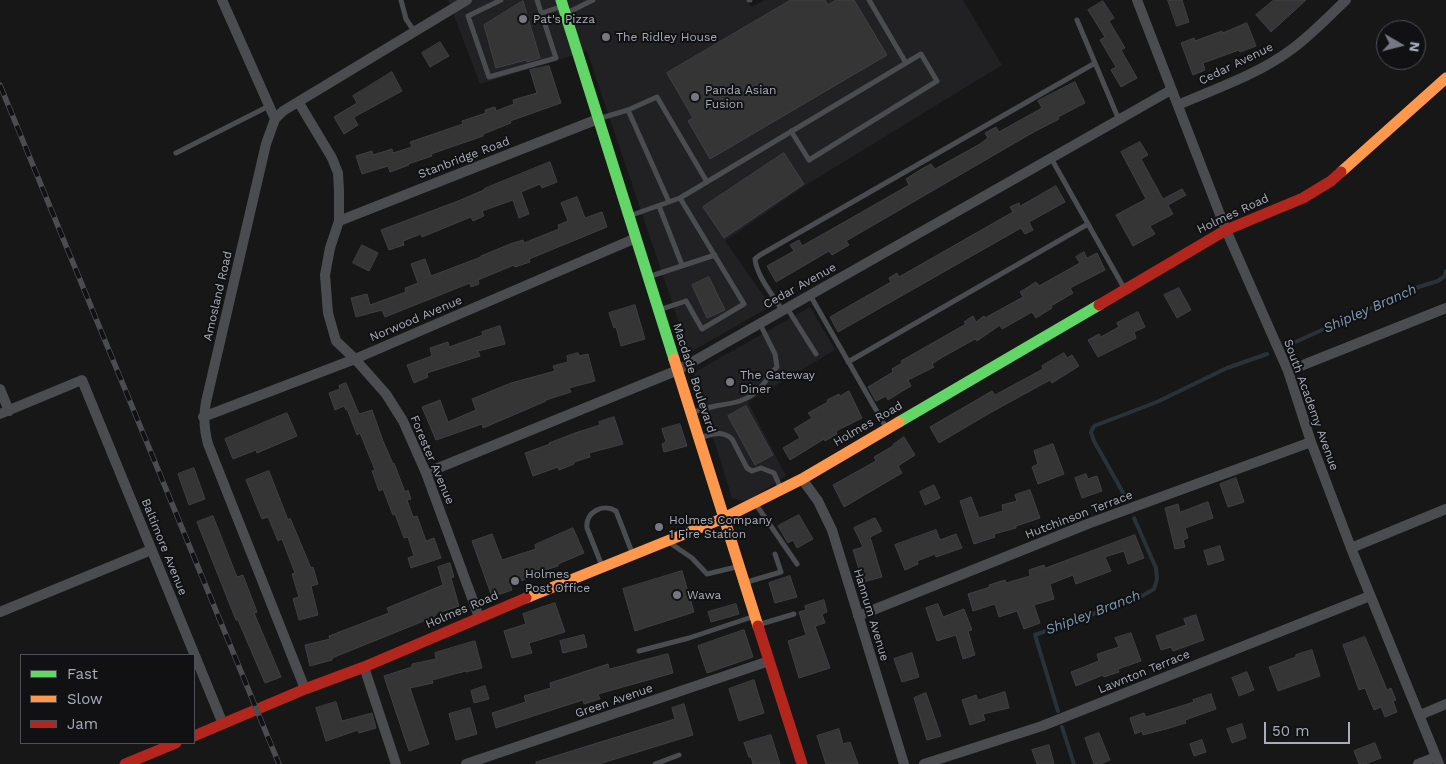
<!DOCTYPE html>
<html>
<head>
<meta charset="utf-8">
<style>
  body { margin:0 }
  #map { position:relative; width:1446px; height:764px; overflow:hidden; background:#171717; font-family:"Work Sans",sans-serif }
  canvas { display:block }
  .legend { position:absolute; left:20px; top:654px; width:175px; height:90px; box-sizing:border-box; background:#111113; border:1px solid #4d4f55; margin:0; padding:6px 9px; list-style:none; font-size:15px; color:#a8adb8 }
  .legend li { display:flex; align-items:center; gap:10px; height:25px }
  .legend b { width:25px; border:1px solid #4d4f55 }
  .north { position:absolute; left:1376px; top:20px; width:50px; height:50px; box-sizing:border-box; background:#111113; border:1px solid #4d4f55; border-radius:50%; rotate:98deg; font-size:14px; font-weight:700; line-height:20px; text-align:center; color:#a8adb8 }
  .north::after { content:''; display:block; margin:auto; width:18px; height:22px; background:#757880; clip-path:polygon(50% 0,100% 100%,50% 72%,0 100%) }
  .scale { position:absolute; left:1264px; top:722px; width:86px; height:22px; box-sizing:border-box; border:2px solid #a8adb8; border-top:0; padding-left:6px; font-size:15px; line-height:18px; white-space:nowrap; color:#a8adb8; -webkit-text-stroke:4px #111113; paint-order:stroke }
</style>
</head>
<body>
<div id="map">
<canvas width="1446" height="764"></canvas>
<ul class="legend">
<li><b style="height:6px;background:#63d668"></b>Fast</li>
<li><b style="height:6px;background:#ff974d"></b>Slow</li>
<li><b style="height:6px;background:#b3261e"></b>Jam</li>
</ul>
<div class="north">N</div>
<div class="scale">50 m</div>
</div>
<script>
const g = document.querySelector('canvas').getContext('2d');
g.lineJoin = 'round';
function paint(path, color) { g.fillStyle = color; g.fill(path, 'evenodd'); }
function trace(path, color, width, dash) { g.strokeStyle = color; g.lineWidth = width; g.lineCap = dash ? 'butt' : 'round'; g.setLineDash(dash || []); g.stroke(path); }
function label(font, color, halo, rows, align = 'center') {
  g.font = font + ' "Work Sans",sans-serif'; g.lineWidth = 4; g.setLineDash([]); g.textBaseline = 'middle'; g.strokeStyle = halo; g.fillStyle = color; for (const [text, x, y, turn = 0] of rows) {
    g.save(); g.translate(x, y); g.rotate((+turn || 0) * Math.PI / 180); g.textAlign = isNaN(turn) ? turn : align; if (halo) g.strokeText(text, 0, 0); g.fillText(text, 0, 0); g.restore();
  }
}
paint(new Path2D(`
  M448,0H747L751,7L765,0H963L1002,65L806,185L725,241L771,306L689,353L587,51L480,84Z
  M810,307L835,350L748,402L786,476L746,502L732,498L693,373Z`), '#212123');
trace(new Path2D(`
  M1291,344L1415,288L1438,281L1445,276L1446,271
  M1126,498L1094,441L1091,432L1094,426L1157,402L1227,368L1267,354
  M1058,711L1035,635L1142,596L1154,589L1157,579L1156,568L1134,518
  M1062,727L1074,764`), '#2a3239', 4);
const building = new Path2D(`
  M791,0H825L828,5L836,0H854L887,55L710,159L688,121L693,118L667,73Z
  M1168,0H1182L1189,22L1177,26Z
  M1274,0H1306L1271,32L1256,15Z
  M523,1L540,58L527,62L526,60L496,68L484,25Z
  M1103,1L1114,18L1109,21L1125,48L1121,50L1137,78L1121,87L1111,70L1116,67L1100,40L1105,37L1088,10Z
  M1247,23L1256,46L1240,52L1239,50L1203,63L1205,70L1193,75L1181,43L1194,38L1195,41L1222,31V33Z
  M440,42L449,56L430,67L422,53Z
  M549,66L561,103L510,121L511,123L483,134V136L431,154L432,156L408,164L409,165L390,172L388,166L362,174L356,156L372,151L373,155L392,149L393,153L412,147L410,142L463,124L462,121L486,113L485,110L495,107L496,111L514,104L513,100L537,93L530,70Z
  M392,72L402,91L356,116L354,118L358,125L344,134L334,117L357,103L353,96Z
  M1075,82L1085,103L1058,117L1059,119L1032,133L846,241L849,245L832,255L829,251L776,282L767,266L794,251L790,245L799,240L802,246L869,208L909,185L906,179L920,170L931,164L935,169L980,144L988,138L985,133L996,127L999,132L1042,108L1038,101Z
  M1140,142L1148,155L1141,159L1163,199L1182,189L1186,195L1168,205L1173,214L1150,226L1155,234L1133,246L1116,215L1146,199L1121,152Z
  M784,153L804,184L724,238L703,207Z
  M550,162L557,182L542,188L540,184L521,192L529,214L519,218L513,200L482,211L484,216L473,221L471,217L422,237L421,234L403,241L404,245L389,250L381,230L458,201L484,190V189Z
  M1056,186L1065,202L1029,222L1033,230L1025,234L1021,228L838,332L830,317L891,282L889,278L897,273L899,277L1013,212L1010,207L1019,203L1020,206Z
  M577,197L585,218L602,212L607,227L529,259L530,262L515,267L514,265L478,280L479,284L471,287L470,283L385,317L382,310L356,317L351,298L367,294L370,305L406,292L405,288L418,283L411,264L425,259L431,276L481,257V256L510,244L523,240L524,243L559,229L558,225L568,221L561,203Z
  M362,245L378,253L369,271L353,263Z
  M1084,252L1087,258L1097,253L1105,270L1070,288L1073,293L1051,306L1052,308L1036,318L1032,312L1002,329L1000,325L977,341L975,339L941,358L932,364L934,367L908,380L911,386L896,395L888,400L886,396L876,401L868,387L893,372L892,369L902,363L901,361L966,324L964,322L973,316L976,322L984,316L985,318L1023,297L1020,292L1036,282L1039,286L1080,263L1076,257Z
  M709,277L725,310L707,318L692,285Z
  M1179,288L1191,310L1177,318L1164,295Z
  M635,305L645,339L621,346L616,327L614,328L609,313Z
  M1138,312L1145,327L1134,332L1136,338L1098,357L1088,340L1099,334L1101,337L1119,327L1117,323Z
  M500,326L505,344L478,351L480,356L427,373L428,377L414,383L407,365L432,356L430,348L448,342L449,347L483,335L482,332Z
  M578,353L579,356L588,354L595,381L569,388L571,392L546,400V401L483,428L482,424L436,440L422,407L440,400L448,422L476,410L472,399L511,383L555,371L553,366L568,362L567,356Z
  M1064,353L1067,358L1072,355L1079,366L1052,383L1050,380L988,414L939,443L930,427L992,391L995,395L1043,369L1042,366Z
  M346,383L359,414L372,410L383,441L393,464L394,463L405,492L408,490L411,499L407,500L413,517L417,516L426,541L434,538L441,558L411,568L408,558L414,556L408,537L404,538L395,514L393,515L383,489L379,491L372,471L375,470L360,433L357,435L347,409L346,410L344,406L335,410L329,393L340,389L339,386Z
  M849,391L862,418L836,431L837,434L825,441L824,439L790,460L783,448L800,438L794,429L812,418L808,413L828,402L827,400L839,394L840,396Z
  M746,406L773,455L755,465L728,416Z
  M287,413L297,436L257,453L256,450L233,459L225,439Z
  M614,417L623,444L589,453L590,457L574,462V464L559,470L558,467L533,476L525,453L550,444L549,443L575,433L600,425L599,422Z
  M680,424L687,446L664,452L662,444L666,442L662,429Z
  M904,437L915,455L898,466L902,473L844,507L833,485L876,461L874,457L893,446V445Z
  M1053,444L1064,474L1038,484L1032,467L1038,464L1034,451Z
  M194,468L205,499L189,505L178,474Z
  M269,471L288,520L290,518L311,568L313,567L318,584L311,586L318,615L299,620L293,599L299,597L292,574L295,573L282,539L278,541L268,517L262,519L246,480Z
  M1086,474L1088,479L1097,476L1102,491L1082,498L1075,478Z
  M1236,478L1244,502L1228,507L1220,484Z
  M934,485L940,498L925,505L920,492Z
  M1030,490L1040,518L1016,526V528L994,534L995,537L974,544L960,501L971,497L979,518L1003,511L1002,505L1017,501L1015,495Z
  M1208,502L1213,518L1185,528L1188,538L1183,540L1185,547L1175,549L1165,508L1178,504L1180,512Z
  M799,515L813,539L797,548L793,540L788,543L778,526Z
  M213,516L237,577L243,575L257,612L254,613L281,677L265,683L238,620H236L197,522Z
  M875,518L882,531L870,537L882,577L863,582L853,550L863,547L854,528Z
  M573,528L584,553L558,564V566L532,574L533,577L510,584L512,590L492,597L472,541L492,534L502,560L536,549L535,545Z
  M936,530L940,540L956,534L962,548L936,557L935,554L917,561L918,564L905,570L895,545Z
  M1135,535L1144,558L1128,564L1124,551L1105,557L1111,571L1076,584L1073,575L1050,584L1054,599L1034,605L1040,623L1024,629L1017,611L999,617L995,604L973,611L968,594L990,587L989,585L1005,580L1006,583L1030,576L1029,570L1044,565L1045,568Z
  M1220,546L1224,560L1208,565L1204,551Z
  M450,563L454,577L451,578L459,606L435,614L436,616L332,658V660L310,666L305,645L330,639L329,636L389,613L387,608L443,585L438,567Z
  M682,571L694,612L635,631L623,589Z
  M790,576L797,597L775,603L769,583Z
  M824,600L827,612L822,614L825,623L815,626L830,668L799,678L788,641L806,635L799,612L806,610L805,606Z
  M555,603L565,632L529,643L532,653L512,658L504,631L526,624L523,614Z
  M736,604L739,614L711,622L708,612Z
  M938,604L943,617L964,609L972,630L968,631L975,655L963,659L956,635L937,641L926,608Z
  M1196,615L1204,640L1173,651L1171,647L1161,650L1156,636L1186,625L1184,619Z
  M744,630L753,657L707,673L698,646Z
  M1131,633L1141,661L1118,669L1119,672L1104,677L1103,675L1076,686L1071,672L1099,661L1097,654L1119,647L1115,638Z
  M584,635L587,647L563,653L560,641Z
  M1365,637L1387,690L1391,688L1396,700L1393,701L1397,712L1385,717L1381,707L1374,710L1365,688L1359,690L1343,645Z
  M475,641L482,668L466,672V671L432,680L433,683L410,688L429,744L409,751L384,676L412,667V664L436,659L435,653Z
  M1312,650L1320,676L1278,691L1269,667L1296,657V655Z
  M912,653L919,677L902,682L894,659Z
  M668,654L673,673L598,694L600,699L584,704L583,700L496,728L492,713L526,702L524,696L551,688L550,683L608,664L609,669Z
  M1247,672L1254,690L1239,696L1232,678Z
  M754,680L764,713L739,721L729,689Z
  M485,686L489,699L474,703L471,691Z
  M1005,692L1009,708L983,714L985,720L970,725L962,700L976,695L978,700Z
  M926,693L941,736L927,740L914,698Z
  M1211,694L1216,709L1185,720L1186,723L1166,729L1143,735L1142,731L1135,734L1130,718L1144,713L1146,717L1194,702L1193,700Z
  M336,702L342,721L372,713L376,728L359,733L358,730L326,741L316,708Z
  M684,704L693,735L599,764H536V762L675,719L672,708Z
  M470,708L477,734L456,740L449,714Z
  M1242,724L1246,738L1232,743L1227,729Z
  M839,729L843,744L850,742L858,764H826L817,736Z
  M1099,733L1110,760L1100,764H1094L1085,738Z
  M771,735L780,764H753L751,757H749L744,743Z
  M1202,740L1206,752L1194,756L1190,744Z
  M1375,743L1381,758L1365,764H1359L1354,751Z
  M1049,745L1054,764H1037L1032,750Z`);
paint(building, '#353536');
trace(building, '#3f4043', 1);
trace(new Path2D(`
  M401,0L406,19L414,31
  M501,0L468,16L489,77L556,58L537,0
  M749,0H750
  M542,13L560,7
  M567,13L593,0
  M1077,20L1119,120
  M628,110L669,202
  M601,118L628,110L657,97L707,182
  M791,131L809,160L937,81L921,54L906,63
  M176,153L269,106
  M1051,158L1124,288
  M659,206L682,265
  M632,215L680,198L906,63L869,0
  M651,276L715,255
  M810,295L887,429
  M787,308L816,354
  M662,309L686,301L702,329L744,304L680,198
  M782,310C773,295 757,277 755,259L760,255L1095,63
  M848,362L1088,224
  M694,412C702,410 712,406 721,405C734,403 746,401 757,391C764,385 769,375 777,367L775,354L760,324
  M702,437C714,434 722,430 732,439L747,468L752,471L761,468L774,473L781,489
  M755,503L797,564
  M670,543L692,558L707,574L736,567
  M602,566L587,528C585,512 603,503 616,511L633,555
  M747,582L781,572L775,554
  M761,624L794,614
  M639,651L689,638L752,617
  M655,764L679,755`), '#4b4c50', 5);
trace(new Path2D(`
  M222,0L275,119
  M1137,0L1226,230L1288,371L1311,442L1351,548L1439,764
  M299,103L332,158L338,173L339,191V221L330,248L325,275L328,313L336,341L355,359L386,394L403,421L426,473L479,617
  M1178,105C1215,89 1259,74 1292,49C1311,35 1328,17 1346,0
  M339,221L598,119
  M1288,371L1446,308
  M0,389L9,411
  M0,414L82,380L223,724
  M203,417L355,359L636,238
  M426,473L678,370L1171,90
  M802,479L818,501L832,530L904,764
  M1351,548L1446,509
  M0,612L151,550
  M858,616L1090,523L1311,442
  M364,667L396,764
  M305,689L208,444C204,429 203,417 206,402L266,144L275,119L283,111L467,0
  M1420,715L1446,704
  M466,764L769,661
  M924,764L1042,726L1370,596
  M1418,764L1436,757`), '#4b4c50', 10);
trace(new Path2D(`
  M561,0L674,359
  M899,422L1099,305`), '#63d668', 11);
trace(new Path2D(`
  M1341,172L1446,78
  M674,359L758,626
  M526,598L724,518L802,479L899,422`), '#ff974d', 11);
trace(new Path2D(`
  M1099,305L1226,230L1303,198L1331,181L1341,172
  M758,626L802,764
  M194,736L305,689L364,667L526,598
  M125,764L176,743`), '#b3261e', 11);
const rail = new Path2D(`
  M0,85L279,764`);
trace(rail, '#4b4c4f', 5.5);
trace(rail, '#111113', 4, [11]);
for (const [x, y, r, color] of [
  [523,19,5,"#757880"],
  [606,37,5,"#757880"],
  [695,97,5,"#757880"],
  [730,382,5,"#757880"],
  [659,527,5,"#757880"],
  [515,581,5,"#757880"],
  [677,595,5,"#757880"]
]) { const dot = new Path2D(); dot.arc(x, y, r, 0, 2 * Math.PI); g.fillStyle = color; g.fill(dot); trace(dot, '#111113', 2); }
label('12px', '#a8adb8', '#111113', [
  ["Pat's Pizza",533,19],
  ["The Ridley House",616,37],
  ["Panda Asian",705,90],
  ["Fusion",705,104],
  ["The Gateway",740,375],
  ["Diner",740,389],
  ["Holmes Company",669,520],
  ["1 Fire Station",669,534],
  ["Holmes",525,574],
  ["Post Office",525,588],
  ["Wawa",687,595]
], 'left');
label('12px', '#a8adb8', '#111113', [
  ["Cedar Avenue",1236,64,-26],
  ["Stanbridge Road",464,158,-21],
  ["Holmes Road",1233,214,-25],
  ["Cedar Avenue",800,286,-29],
  ["Amosland Road",218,296,-77],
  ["Norwood Avenue",416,319,-23],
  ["Macdade Boulevard",694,378,72],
  ["South Academy Avenue",1311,405,70],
  ["Holmes Road",868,424,-30],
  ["Forester Avenue",432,460,67],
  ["Hutchinson Terrace",1079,515,-21],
  ["Baltimore Avenue",164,547,68],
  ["Holmes Road",462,610,-23],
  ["Hannum Avenue",871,615,73],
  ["Lawnton Terrace",1144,672,-22],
  ["Green Avenue",614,701,-19]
]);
label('italic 14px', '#7f9bb3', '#111113', [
  ["Shipley Branch",1370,309,-24],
  ["Shipley Branch",1093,613,-21]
]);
</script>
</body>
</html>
